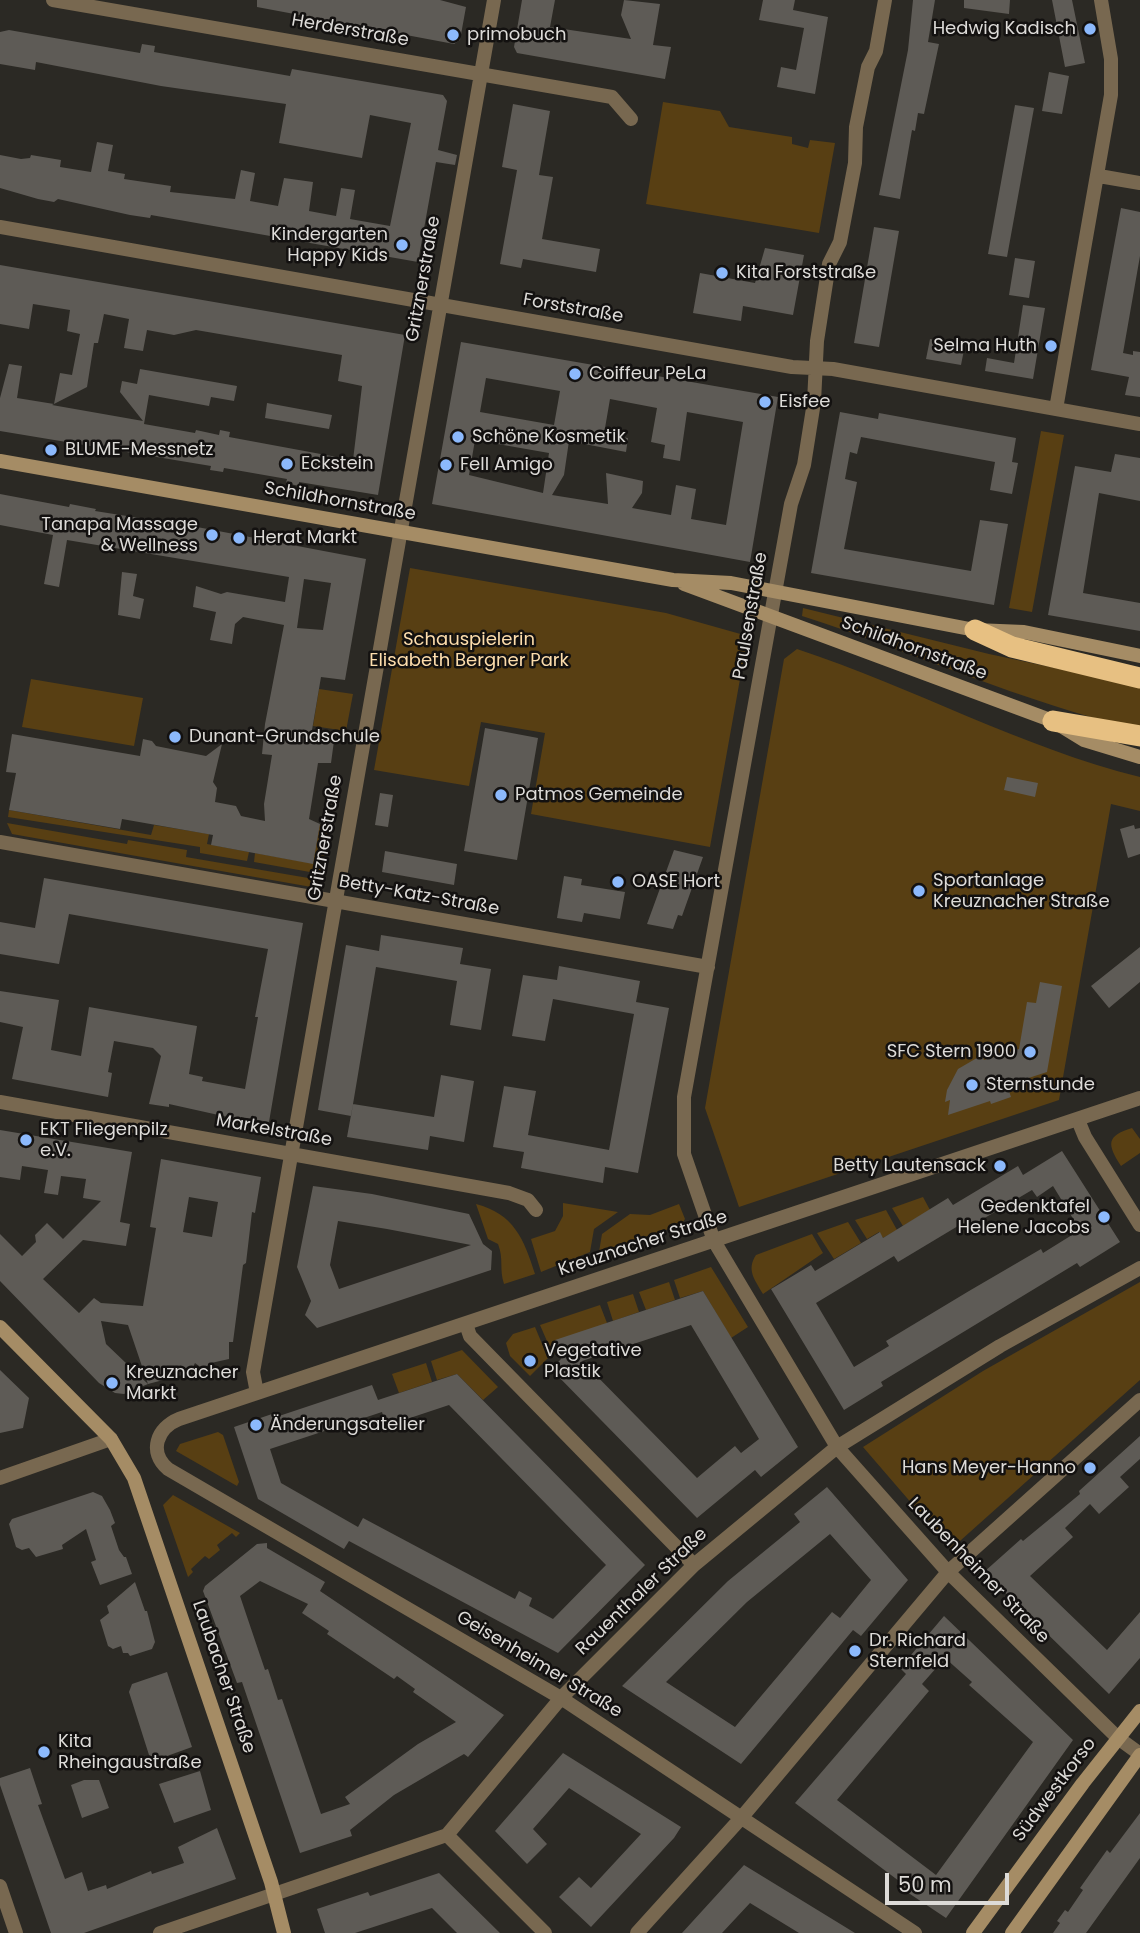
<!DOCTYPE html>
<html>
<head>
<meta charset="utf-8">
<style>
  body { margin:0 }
  #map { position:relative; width:1140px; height:1933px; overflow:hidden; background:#2b2924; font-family:Poppins,sans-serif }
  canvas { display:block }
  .scale { position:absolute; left:885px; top:1873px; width:124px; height:32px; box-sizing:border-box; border:4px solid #dddbd8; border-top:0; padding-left:9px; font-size:21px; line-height:24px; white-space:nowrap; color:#dddbd8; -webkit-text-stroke:5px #131110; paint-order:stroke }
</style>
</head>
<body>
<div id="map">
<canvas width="1140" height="1933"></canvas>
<div class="scale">50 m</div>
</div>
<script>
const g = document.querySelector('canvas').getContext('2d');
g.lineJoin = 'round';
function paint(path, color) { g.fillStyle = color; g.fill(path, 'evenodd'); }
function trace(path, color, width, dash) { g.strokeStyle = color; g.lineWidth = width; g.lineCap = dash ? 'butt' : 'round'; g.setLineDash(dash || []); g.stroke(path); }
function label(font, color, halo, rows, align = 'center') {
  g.font = font + ' Poppins,sans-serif'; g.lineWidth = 5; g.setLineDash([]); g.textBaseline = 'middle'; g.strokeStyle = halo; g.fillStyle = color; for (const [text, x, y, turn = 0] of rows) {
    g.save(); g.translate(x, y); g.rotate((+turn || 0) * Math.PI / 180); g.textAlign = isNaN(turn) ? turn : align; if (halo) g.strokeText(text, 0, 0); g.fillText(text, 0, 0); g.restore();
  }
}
paint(new Path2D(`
  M663,102L720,111L729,127L792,137V144L808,148L810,140L835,143L819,233L646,204Z
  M1041,431L1064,435L1032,612L1009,608Z
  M410,568L666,613L744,635L747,640L710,847L531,814L545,733L481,722L469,786L374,770Z
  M803,608L989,654L1140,686V730C1021,702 917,653 802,616Z
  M797,649C913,687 1022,748 1140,777V811L1111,804L1059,1100L739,1207L705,1108L784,659Z
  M31,679L143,698L134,746L22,727Z
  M319,689L353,694L346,731L313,726Z
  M9,810L151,835L154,825L209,834L207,844L249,852L247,861L200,853V847L8,817Z
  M7,823L127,844L128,840L187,850L186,857L314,879L319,883L317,888L12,834Z
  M319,825L330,826L321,874L254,862L255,853L311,863Z
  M1132,1128L1140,1139V1153L1121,1166C1107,1144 1106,1136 1132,1128Z
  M923,1197L930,1210L903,1226L892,1208Z
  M563,1203L618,1212L594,1229L590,1252L541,1272L531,1239L555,1231L563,1216Z
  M476,1204C514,1214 524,1239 535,1274L504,1284C499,1269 504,1259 498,1244L488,1239Z
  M679,1204L685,1219L681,1225L599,1252L602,1234L630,1214L650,1215Z
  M886,1210L897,1230L883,1238L879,1232L867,1239L855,1220Z
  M848,1222L861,1243L834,1259L817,1233Z
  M812,1234L823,1253L763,1294C755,1280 746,1270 756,1255Z
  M711,1267L748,1327L731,1338L703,1291L680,1298L674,1280Z
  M669,1282L675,1300L646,1310L639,1292Z
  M1140,1282V1380L951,1549L863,1447L983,1371Z
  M633,1294L639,1312L613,1321L607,1302Z
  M600,1305L607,1323L553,1355L540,1325Z
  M535,1327L548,1358L530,1376L510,1356L506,1343L513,1334Z
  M462,1350L498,1387L483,1400L457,1374L437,1380L431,1361Z
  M426,1363L432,1382L399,1393L392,1374Z
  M218,1432L223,1435L239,1482L237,1486L176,1451L180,1444Z
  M173,1495L240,1533L236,1537L232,1533L217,1545L220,1550L209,1559L205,1556L191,1569L193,1572L188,1577L163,1505Z`), '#583f13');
paint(new Path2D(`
  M257,0H440L466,7L460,40L454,44L257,7Z
  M522,0H555L550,27L631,39L621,15L624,0L660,4L653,45L671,47L665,79L517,53L514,47Z
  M763,0H795L793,10L828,17L815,94L777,87L781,67L796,70L804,28L759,20Z
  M913,0H935L928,42L939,44L924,114L918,113L915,131L912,130L900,199L879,195L908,50Z
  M964,0H1010L1009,14L964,8Z
  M1052,0H1072L1085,63L1065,67Z
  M9,30L140,53L142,44L155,46L154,52L290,76L292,69L443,95L447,101L438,150L457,155L455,165L436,162L418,262L151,215L150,218L130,215L58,199L54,202L38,199L0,188V155L21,159L30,158L31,155L61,160L60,167L91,172L97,142L113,145L108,171L125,174L124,179L171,186L170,192L235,199L241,170L255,173L250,201L278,206L284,178L313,182L309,211L336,216L341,188L355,190L350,219L390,226L411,123L370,115L362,158L279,143L286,104L161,86L36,62L35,70L0,64V32Z
  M1049,72L1069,76L1062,114L1042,111Z
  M513,104L550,111L539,175L553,177L542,239L600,249L596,272L523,259L521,268L500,264L517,170L502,167Z
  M1015,105L1034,108L1007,257L988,254Z
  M1121,208L1140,212V256L1123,353L1133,355V351L1140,352V397L1125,395L1129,377L1091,370Z
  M874,227L899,231L879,347L854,343Z
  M765,248L804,255L793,315L743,306L741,321L693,313L700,273L755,283Z
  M1015,258L1035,261L1029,298L1009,295Z
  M0,265L405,335L378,495L299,482V486L286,483L287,479L224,468L223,472L210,470L211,466L0,431V398L9,364L22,366L17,398L54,404L60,373L72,375L80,334L67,331L70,310L33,304L29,329L0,324ZM104,314L129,319L124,348L143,351L147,330L174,335L196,330L342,355L338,381L362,386L353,460L229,437L230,432L220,430L219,435L196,430L195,433L144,424L149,395L209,406L211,397L234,401L237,386L140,369L137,384L122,381L120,392L143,421L52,405L87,387L94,343H98Z
  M1023,305L1045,308L1033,379L985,371L987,358L1014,363Z
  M930,339L965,345L961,365L926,359Z
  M461,342L778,397L750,562L432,504ZM486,378L560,391L554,425L480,412ZM610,399L657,408L651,442L665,445L663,458L680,461L687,412L743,422L726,525L691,519L696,489L676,485L671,515L632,508L642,493L643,481L606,473L608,504L552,495L564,475L569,441L626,452L628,438L604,434ZM475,440L549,453L543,493L469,475Z
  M267,403L332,415L329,429L265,418Z
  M840,412L878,419L879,413L1016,438L1012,462L1018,463L1012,494L990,490L995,462L861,437L857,454L850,452L845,479L857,482L844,549L971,571L980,520L1008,524L994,605L811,573Z
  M1115,454L1140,458V501L1099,493L1083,593L1140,603V631L1048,615L1075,466L1111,472Z
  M0,494L69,507L70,504L96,509L95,511L197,527L366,559L345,680L321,677L311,736L334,741L331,763H318L309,819L320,824L313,864L211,845L213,835L122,819L120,829L9,810L16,773L6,772L12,734L140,756L143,739L152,741L156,746L206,756L222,744L213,782L217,788L215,802L236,806L241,816L265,821L264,804L272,755L262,754L265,724L284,625L243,617L235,624L232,644L210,640L216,612L193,607L196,586L221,594L227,592L285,602L289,577L67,540L59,587L44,584L53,535L0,525ZM304,579L331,583L323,630L297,628Z
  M122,572L137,574L133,596L144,599L140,619L118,615Z
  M485,728L538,738L517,860L464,851Z
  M1007,777L1038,783L1035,797L1004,790Z
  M380,793L393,795L388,827L375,825Z
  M1134,825L1135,829L1140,828V854L1128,858L1120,829Z
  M674,850L703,857L682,916L678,915L673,929L647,924Z
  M385,851L457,864L454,885L382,872Z
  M564,876L582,879L581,885L625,892L620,919L584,913L582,922L557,918Z
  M44,878L303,923L269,1122L241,1117V1120L169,1104V1107L149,1104L161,1056L153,1048L114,1041L108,1072L112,1073L108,1097L12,1079L23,1027L0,1022V991L59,1000L51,1050L81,1056L89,1007L197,1026L189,1074L203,1077L202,1081L245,1089L258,1017H255L268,949L69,914L59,964L0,954V922L35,928Z
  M381,935L463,948L460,964L491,969L481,1030L450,1025L457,981L376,967L351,1116L318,1110L346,945L379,951Z
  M1140,947V982L1109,1008L1091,986Z
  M559,966L640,981L636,1002L669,1008L638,1173L605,1167L603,1183L521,1168L524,1152L493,1147L504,1086L536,1091L528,1135L609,1150L634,1014L553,999L545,1041L512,1036L523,975L557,980Z
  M1040,982L1062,986L1047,1072L1007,1085L1011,1097L991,1104L990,1101L948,1115L950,1100L945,1102L947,1090L958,1069L982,1055L984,1060L1019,1049L1027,1002L1036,1003Z
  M441,1075L474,1081L464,1142L430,1136L428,1150L347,1137L353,1104L434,1117Z
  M0,1130L132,1152L120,1222L130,1224L126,1246L83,1240L43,1279L79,1313L94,1298L101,1303L143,1306L156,1228L150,1227L161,1159L261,1177L255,1213L252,1212L246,1263L243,1265L233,1342H229V1359L211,1363L203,1369L195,1363L190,1373L148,1384L128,1325L101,1321L106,1344L148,1384L124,1394L115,1393L99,1383L0,1281V1234L22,1256L36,1242L35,1235L47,1223L63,1239L101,1201L83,1198L86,1179L61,1176L58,1195L44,1193L48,1170L22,1166L20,1180L0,1177ZM189,1197L218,1202L212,1237L183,1232Z
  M1062,1151L1120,1242L1080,1267L1077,1263L881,1382L883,1386L844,1410L771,1289L811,1265L815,1271L880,1232L883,1238L948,1198L953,1205L1018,1166L1023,1175ZM1053,1186L1080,1230L1043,1253L1041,1249L969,1291L886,1341L889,1346L854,1367L816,1303L894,1256L898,1262L963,1223L966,1229L1032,1190L1037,1197Z
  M313,1186L372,1194L469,1214L483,1244L492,1251L491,1270L317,1328L305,1315L311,1301L297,1267ZM338,1221L387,1229L471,1245L339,1289L330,1265Z
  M703,1291L798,1447L761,1477L755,1470L697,1518L551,1369L561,1359L555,1340ZM691,1325L759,1439L741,1453L735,1446L697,1478L582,1361Z
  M0,1370L29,1398L23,1428L0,1433Z
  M457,1374L645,1565L558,1653L349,1541L344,1549L258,1499L234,1427L272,1414L273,1418L372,1385L378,1400ZM449,1405L606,1565L553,1619L529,1606L532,1598L519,1591L515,1599L363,1518L358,1527L281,1483L270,1449L382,1412L386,1426Z
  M1140,1436V1459L1120,1477L1129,1487L1099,1514L1090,1504L1065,1528L1073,1537L1030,1576L1107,1650L1140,1612V1658L1109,1694L984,1572L1021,1539L1023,1541L1080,1494L1079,1491Z
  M827,1487L908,1580L861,1636L853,1630L741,1764L622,1686L728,1581L800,1522L794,1514ZM830,1534L871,1580L840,1618L832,1612L735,1727L666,1682L747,1602Z
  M93,1492L102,1496L110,1510L115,1523L111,1526L119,1550L124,1557H126L132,1574L100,1585L91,1562L96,1560L86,1529L62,1545L63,1549L36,1557L29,1548L22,1550L16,1547L9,1524L12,1519Z
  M267,1543V1548L325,1582L320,1591L504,1715L468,1757L464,1754L394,1795L350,1830L352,1836L300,1853L242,1682L237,1683L203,1591L205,1586L257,1544ZM260,1581L308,1604L302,1613L329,1631L327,1634L394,1679L397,1676L415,1689L413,1692L456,1722L418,1744L345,1797L350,1804L321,1814L282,1699L278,1700L268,1669L265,1670L240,1596Z
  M135,1582L145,1611H147L155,1642L152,1649L130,1656L128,1653H123L121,1646L113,1649L108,1646L100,1620L109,1613L107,1606Z
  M944,1616L1073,1740L946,1918L901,1888L903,1884L795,1803L906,1674L900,1668ZM945,1658L972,1682L969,1685L1033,1742L936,1875L837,1800L929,1691L922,1684Z
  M167,1672L192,1747L156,1760L149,1755L129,1692L132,1684Z
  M563,1753L681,1827L674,1838L591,1927L559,1897L579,1877L591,1888L641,1834L569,1788L533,1829L547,1844L527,1864L495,1831Z
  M30,1768L42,1804L38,1805L65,1879L82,1872L88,1891L106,1885L107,1889L151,1871L152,1874L184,1863L178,1847L217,1828L236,1879L84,1933H51L0,1785V1778Z
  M200,1771L211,1810L174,1823L159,1784Z
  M84,1780H99L109,1808L82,1818L71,1785Z
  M1140,1813V1858L1086,1933H1053L1060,1923L1057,1921L1065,1910L1068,1912L1083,1890L1080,1888L1107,1850L1110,1853Z
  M744,1865L855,1933H799L750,1903L722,1933H682Z
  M439,1873L500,1933H457L432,1908L355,1933H325L317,1909L368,1892L370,1896Z`), '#5e5b56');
trace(new Path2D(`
  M53,0L612,97L631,119
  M885,0L876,51L868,67L856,127L855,163L840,242L829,264L817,341L814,402L804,465L791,504L684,1097V1154L714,1241L837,1447L948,1572L1118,1738L1140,1754
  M1099,176L1140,183
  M0,227L792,367L833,369L1140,424
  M1056,409L1111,95V59L1101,0
  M0,842L708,967
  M0,1102L509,1193L528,1200L536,1210
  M1078,1120L1085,1137L1140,1225
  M466,1324L470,1336L694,1565
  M257,1393L253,1372L494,0
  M0,1478L111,1439
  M447,1835L545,1933
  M0,1886L16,1933
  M160,1933L447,1835L561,1698L694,1565L837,1447L1000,1346L1140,1268
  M637,1933L742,1817L948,1572L1140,1400
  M915,1933L561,1698L168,1469C148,1452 157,1428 179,1419L1140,1098`), '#786850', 14);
trace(new Path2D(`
  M0,461L673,580L731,583L975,630L1024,632L1140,656
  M684,584L1053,721L1084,740L1140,757
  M0,1327L111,1439L134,1478L271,1882L284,1933
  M973,1933L1083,1783L1140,1711
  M1012,1933L1140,1755`), '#a58c65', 14);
trace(new Path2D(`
  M975,630L1012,647L1140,678
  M1053,721L1140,736`), '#e7c082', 21);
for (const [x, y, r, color] of [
  [1090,29,7,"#8cb9fc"],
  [453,35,7,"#8cb9fc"],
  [402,245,7,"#8cb9fc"],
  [722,273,7,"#8cb9fc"],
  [1051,346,7,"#8cb9fc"],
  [575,374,7,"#8cb9fc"],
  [765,402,7,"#8cb9fc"],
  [458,437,7,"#8cb9fc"],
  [51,450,7,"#8cb9fc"],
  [287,464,7,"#8cb9fc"],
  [446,465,7,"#8cb9fc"],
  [212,535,7,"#8cb9fc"],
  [239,538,7,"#8cb9fc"],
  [175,737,7,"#8cb9fc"],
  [501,795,7,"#8cb9fc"],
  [618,882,7,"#8cb9fc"],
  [919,891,7,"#8cb9fc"],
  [1030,1052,7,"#8cb9fc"],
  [972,1085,7,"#8cb9fc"],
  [26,1140,7,"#8cb9fc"],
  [1000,1166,7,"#8cb9fc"],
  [1104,1217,7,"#8cb9fc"],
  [530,1361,7,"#8cb9fc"],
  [112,1383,7,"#8cb9fc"],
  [256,1425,7,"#8cb9fc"],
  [1090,1468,7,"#8cb9fc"],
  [855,1651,7,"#8cb9fc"],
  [44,1752,7,"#8cb9fc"]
]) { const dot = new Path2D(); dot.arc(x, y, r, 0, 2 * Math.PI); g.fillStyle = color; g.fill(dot); trace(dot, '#131110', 2.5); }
label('18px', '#dddbd8', '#131110', [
  ["Hedwig Kadisch",1076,29,"right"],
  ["primobuch",467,35],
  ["Kindergarten",388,235,"right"],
  ["Happy Kids",388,256,"right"],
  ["Kita Forststraße",736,273],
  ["Selma Huth",1037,346,"right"],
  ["Coiffeur PeLa",589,374],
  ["Eisfee",779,402],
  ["Schöne Kosmetik",472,437],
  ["BLUME-Messnetz",65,450],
  ["Eckstein",301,464],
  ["Fell Amigo",460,465],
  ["Tanapa Massage",198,525,"right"],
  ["& Wellness",198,546,"right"],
  ["Herat Markt",253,538],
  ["Dunant-Grundschule",189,737],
  ["Patmos Gemeinde",515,795],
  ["Sportanlage",933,881],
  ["Kreuznacher Straße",933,902],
  ["OASE Hort",632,882],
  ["SFC Stern 1900",1016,1052,"right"],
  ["Sternstunde",986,1085],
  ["EKT Fliegenpilz",40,1130],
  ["e.V.",40,1151],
  ["Betty Lautensack",986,1166,"right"],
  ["Gedenktafel",1090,1207,"right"],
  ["Helene Jacobs",1090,1228,"right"],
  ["Vegetative",544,1351],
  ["Plastik",544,1372],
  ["Kreuznacher",126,1373],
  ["Markt",126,1394],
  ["Änderungsatelier",270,1425],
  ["Hans Meyer-Hanno",1076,1468,"right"],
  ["Dr. Richard",869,1641],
  ["Sternfeld",869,1662],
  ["Kita",58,1742],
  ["Rheingaustraße",58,1763]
], 'left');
label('18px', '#dddbd8', '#131110', [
  ["Herderstraße",350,31,10],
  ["Gritznerstraße",424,279,-80],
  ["Forststraße",573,309,10],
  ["Schildhornstraße",340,502,10],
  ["Paulsenstraße",751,616,-80],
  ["Schildhornstraße",914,649,20],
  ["Gritznerstraße",326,838,-80],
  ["Betty-Katz-Straße",419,896,10],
  ["Markelstraße",274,1131,10],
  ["Kreuznacher Straße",643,1244,-18],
  ["Laubenheimer Straße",978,1571,46],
  ["Rauenthaler Straße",642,1592,-44],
  ["Geisenheimer Straße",539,1665,31],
  ["Laubacher Straße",223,1677,71],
  ["Südwestkorso",1055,1790,-53]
]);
label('18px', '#fdddac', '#131110', [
  ["Schauspielerin",469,640],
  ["Elisabeth Bergner Park",469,661]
]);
</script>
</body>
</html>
